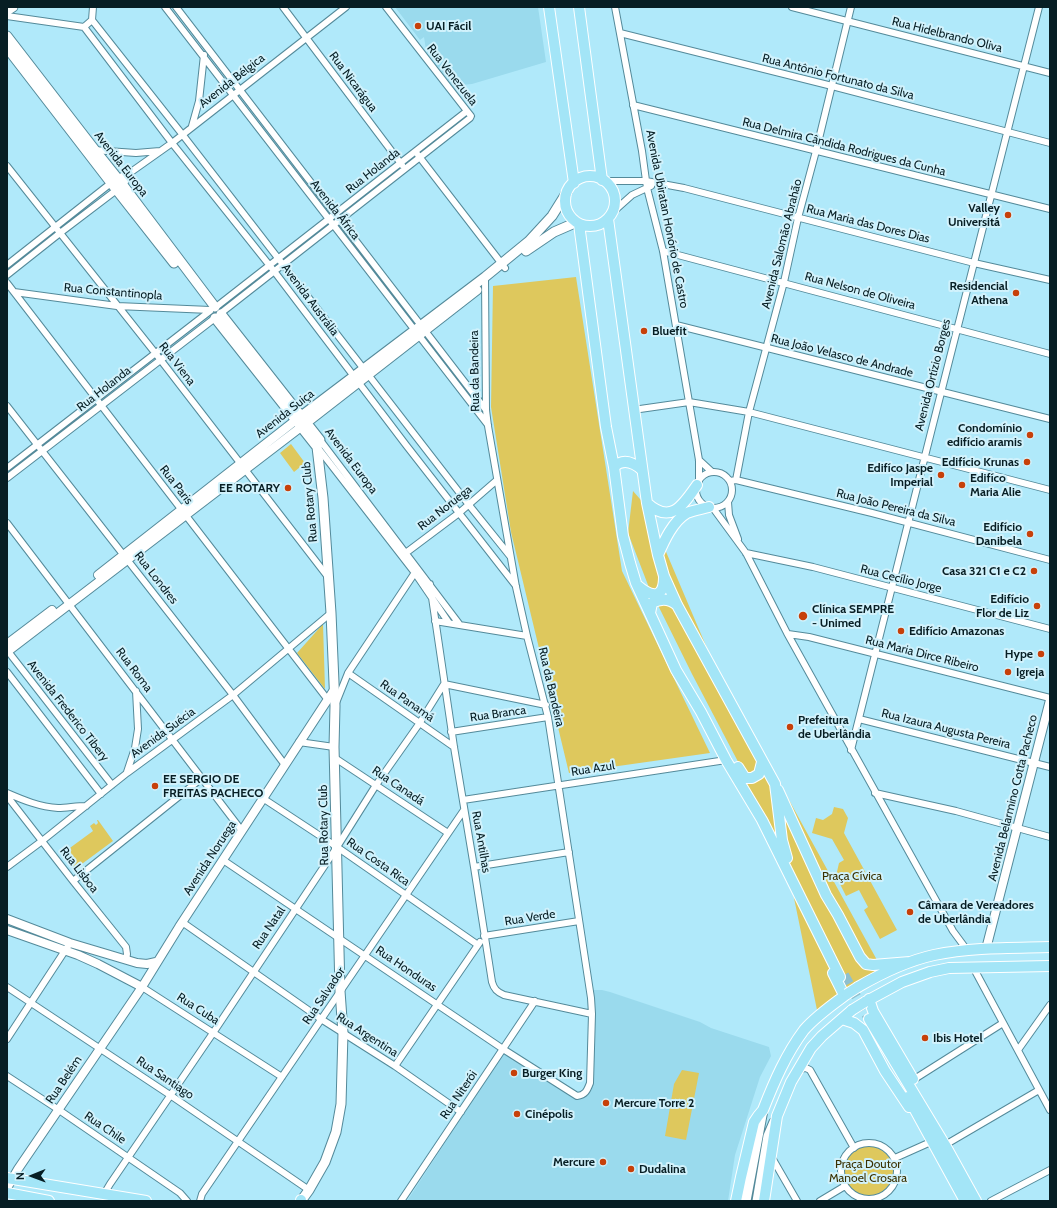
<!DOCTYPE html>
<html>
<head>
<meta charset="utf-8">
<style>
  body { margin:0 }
  #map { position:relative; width:1057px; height:1208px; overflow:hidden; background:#b0e9fa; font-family:Cabin,sans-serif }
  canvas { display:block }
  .frame { position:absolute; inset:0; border:8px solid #071e24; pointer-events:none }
  .north { position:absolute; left:12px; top:1156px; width:40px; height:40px; -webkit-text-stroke:3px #d1f2fc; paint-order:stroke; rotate:269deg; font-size:11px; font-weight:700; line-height:16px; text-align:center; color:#071e24 }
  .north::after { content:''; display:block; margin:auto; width:14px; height:18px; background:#071e24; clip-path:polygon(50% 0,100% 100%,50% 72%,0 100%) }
</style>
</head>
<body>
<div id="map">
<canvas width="1057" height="1208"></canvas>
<div class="frame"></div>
<div class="north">N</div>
</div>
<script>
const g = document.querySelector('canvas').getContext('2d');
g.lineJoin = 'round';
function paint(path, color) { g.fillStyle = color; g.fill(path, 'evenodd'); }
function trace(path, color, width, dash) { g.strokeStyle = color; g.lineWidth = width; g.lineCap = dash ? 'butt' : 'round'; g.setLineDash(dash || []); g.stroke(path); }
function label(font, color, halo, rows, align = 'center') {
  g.font = font + ' Cabin,sans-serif'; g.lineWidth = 4; g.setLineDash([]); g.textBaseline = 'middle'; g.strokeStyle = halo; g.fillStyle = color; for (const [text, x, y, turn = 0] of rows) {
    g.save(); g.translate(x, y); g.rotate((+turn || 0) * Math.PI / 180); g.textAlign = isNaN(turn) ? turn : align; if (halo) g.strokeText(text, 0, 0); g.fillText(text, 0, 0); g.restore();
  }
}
paint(new Path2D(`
  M395,7H538L546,62L472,84L462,85L456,91L426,50L424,37L420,40Z
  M590,990H602L610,992L700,1022L711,1028L769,1047L771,1056L760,1077L735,1155L728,1201H407L505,1051L577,1096L583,1095L590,1083Z`), '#9adaed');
paint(new Path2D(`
  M576,277L622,571L710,753L569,773L511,532L491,407L493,286Z
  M291,444L305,463L294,472L280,453Z
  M633,491L647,507L712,660L883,971L817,1010L786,859L768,819L765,820L743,777L745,775L692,674L648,585L628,533Z
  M323,624L325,689L297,653Z
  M834,807L843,809L848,818L844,833L897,930L880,939L864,910L868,907L859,890L846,896L836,876L839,863L844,860L832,839L812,833L816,818L823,820L832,814Z
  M97,820H98L113,841L75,869L63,853L93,831L90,826L94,823L96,825L98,823Z
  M682,1070L699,1073L686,1140L665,1136L674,1084Z
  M843 1171a25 25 0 1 1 50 0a25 25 0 1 1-50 0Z`), '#dec85d');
trace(new Path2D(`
  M844,975L869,1019`), '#8ec0cf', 10, [10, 5]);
const minor = new Path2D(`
  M165,7L488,425
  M176,7L486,410
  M283,7L402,165
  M615,7L642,151L647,188L663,251L699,460V481
  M792,7L1050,73
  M7,16L84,27L92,20L93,7
  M92,20L182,134L469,505L510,556
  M84,27L172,143L274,271L406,445L516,586
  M620,33L832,86L1050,143
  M633,105L1050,209
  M192,126L199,101L204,55
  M93,150L136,153L160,151
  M418,155L505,268
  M7,166L156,354L328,577
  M604,181H646L684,188L974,263L1050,280
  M613,212L632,195L651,186
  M663,251L1050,354
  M7,265L111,183L118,178L131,172L172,143L346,7
  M7,275L60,233L123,185L131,172
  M7,283L328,700
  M14,292L117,306L210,310
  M216,307L467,111
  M221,313L470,118L471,116L467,111L386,7
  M676,325L1050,419
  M7,406L233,695L285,765
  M633,410L689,402L749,412L1050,490
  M320,440L460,625
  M318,448L415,573L449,623
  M699,460L712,472
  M7,468L210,311
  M696 490a18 18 0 1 1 36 0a18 18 0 1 1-36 0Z
  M7,478L215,318
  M736,480L872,513L1050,560
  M730,481L736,480L749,412L784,282L798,218L816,151L851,7
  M728,502L729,515L738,539
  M713,508L746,553L787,633L953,931L967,950
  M7,523L242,831
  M746,553L813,567L1050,629
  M403,555L459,513L497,480
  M430,584L454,747L474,867L492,982C494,989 497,992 504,995L592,1014
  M435,621L527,636
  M788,634L809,637L1050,698
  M7,650L112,785
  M7,672L101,794
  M348,673L454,747
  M336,703L348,673L416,571
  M859,719L1050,767
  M451,732L548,717
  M299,742L334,747
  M851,750C913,502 976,255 1039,7
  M335,758L448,833
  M127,772L135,748L138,729L136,691
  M7,793C23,800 40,807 58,808C67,808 76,806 86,806
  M875,793L956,811L1050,837
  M7,796L73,881L126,947L127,954L126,960
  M264,799L337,847L478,945
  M463,800L726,760
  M223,860L503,1049L577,1096C585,1095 587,1091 590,1083L592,1014L591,998L548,717L527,636L516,587L488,426L486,410L485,277
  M7,867L42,841L127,773L233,695L331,613
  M474,867L569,852
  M73,881L202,778
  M182,922L321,1019L395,1066L461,1112
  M484,936L579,921
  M973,967L1050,1110
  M7,987L170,1095L309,1190
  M142,987L282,1077
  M7,1039L70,943
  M1018,1050L1050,1005
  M395,1066L480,942
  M798,1069L806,1068L810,1070L854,1148
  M7,1076L59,1110L180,1193L187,1201
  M913,1080L1003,1023
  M841 1171a28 28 0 1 1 56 0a28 28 0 1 1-56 0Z
  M945,1145L1039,1090
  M771,1156L797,1201
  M895,1158L933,1141
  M104,1194L110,1184L213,1033L337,847L376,785L419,724L444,684L546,705
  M200,1201L202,1194L464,810
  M401,1201L535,1001
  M820,1201L845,1186
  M991,1201L1050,1170`);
const tertiary = new Path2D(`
  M98,575L296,420
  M7,644L52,610
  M7,652L301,427
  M7,919L70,943L137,963L147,964L156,962
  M7,930L78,955L98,964L142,987
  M986,949L1050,700
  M7,1188L18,1169L142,987L179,927L334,690`);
const secondary = new Path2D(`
  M7,11L13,7
  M7,36L95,150L123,185L215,307
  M7,48L111,183L174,263
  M526,251L554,232L577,222
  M221,314L320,440L317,447L323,498L331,613L335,706L334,747L340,991L343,1033L341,1104L336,1132L325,1162L309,1190L301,1201
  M215,318L317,447
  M296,420L485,277L529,241L552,216L567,192
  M301,427L477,290
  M746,1201L763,1110
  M757,1201L768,1136L774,1122`);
const primary = new Path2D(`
  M549,7L574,183
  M579,7L602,180
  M565 201a25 25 0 1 1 50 0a25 25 0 1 1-50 0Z
  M608,219L647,503L658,555L664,576L677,605L775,784L782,840L787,858
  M579,224L606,427L614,467L623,536L630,563L636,583L676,670L701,712L726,760L762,820L840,977
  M614,467C623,458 633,462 642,470
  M647,503C671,525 683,505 697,485
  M658,555C664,541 673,521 687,513C694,510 702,509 709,507
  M637,585C651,597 664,600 664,577
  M650,613L652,603C661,598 669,598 677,605
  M738,767L745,778H752L759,774L762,762
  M778,790L826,895L838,915L860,957L866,964L873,965L910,962
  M833,973L844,995
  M858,987C882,973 907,961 934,955C972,947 1011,948 1050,947
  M869,999L873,1011L913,1079
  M865,1002L902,982L930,972L949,968L1050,966
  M842,1019L854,1023L863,1030L885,1071L909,1107
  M869,1019L945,1145L976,1201
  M908,1097L965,1201
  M7,1178L146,1201
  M7,1193L49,1201
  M301,1200V1201
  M736,1201L741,1177L754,1122L758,1116L763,1110C774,1082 786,1054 804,1030C816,1016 832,1005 847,994
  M764,1201L777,1116L791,1082L811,1048L822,1036L852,1010`);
trace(minor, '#548a9a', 8);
trace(tertiary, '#548a9a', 10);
trace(secondary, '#548a9a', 11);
trace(primary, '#fff', 12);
trace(minor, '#fff', 6);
trace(tertiary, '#fff', 8);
trace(secondary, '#fff', 9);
trace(primary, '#a3e5f7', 10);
const primaryBridge = new Path2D(`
  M847,994L858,987
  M852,1010L865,1002`);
trace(primaryBridge, '#fff', 12, []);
trace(primaryBridge, '#a3e5f7', 10);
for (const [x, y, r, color] of [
  [418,26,4,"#c74009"],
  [1008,215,4,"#c74009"],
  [1016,293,4,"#c74009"],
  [644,331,4,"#c74009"],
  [1030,435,4,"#c74009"],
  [1027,462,4,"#c74009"],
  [941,475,4,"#c74009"],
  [962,485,4,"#c74009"],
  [288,488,4,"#c74009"],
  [1030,534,4,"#c74009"],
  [1034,571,4,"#c74009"],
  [1037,606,4,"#c74009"],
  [803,616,5,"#c74009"],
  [901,631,4,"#c74009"],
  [1041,654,4,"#c74009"],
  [1008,672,4,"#c74009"],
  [790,727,4,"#c74009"],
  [155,786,4,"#c74009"],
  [910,912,4,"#c74009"],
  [925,1038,4,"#c74009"],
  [514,1073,4,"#c74009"],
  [606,1103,4,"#c74009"],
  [517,1114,4,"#c74009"],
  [603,1162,4,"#c74009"],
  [631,1169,4,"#c74009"]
]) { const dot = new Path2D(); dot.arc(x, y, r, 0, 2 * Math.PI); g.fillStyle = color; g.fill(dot); trace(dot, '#d1f2fc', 1.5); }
label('bold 12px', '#071e24', '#d1f2fc', [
  ["UAI Fácil",426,26],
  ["Valley",1000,208,"right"],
  ["Universitá",1000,222,"right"],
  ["Residencial",1008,286,"right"],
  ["Athena",1008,300,"right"],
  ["Bluefit",652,331],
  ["Condomínio",1022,428,"right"],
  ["edifício aramis",1022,442,"right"],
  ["Edifício Krunas",1019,462,"right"],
  ["Edifíco Jaspe",933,468,"right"],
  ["Imperial",933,482,"right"],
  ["Edifíco",970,478],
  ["Maria Alie",970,492],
  ["EE ROTARY",280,488,"right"],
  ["Edifício",1022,527,"right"],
  ["Danibela",1022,541,"right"],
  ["Casa 321 C1 e C2",1026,571,"right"],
  ["Edifício",1029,599,"right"],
  ["Flor de Liz",1029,613,"right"],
  ["Clínica SEMPRE",812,609],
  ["- Unimed",812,623],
  ["Edifício Amazonas",909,631],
  ["Hype",1033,654,"right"],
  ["Igreja",1016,672],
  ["Prefeitura",798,720],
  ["de Uberlândia",798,734],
  ["EE SERGIO DE",163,779],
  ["FREITAS PACHECO",163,793],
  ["Câmara de Vereadores",918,905],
  ["de Uberlândia",918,919],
  ["Ibis Hotel",933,1038],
  ["Burger King",522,1073],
  ["Mercure Torre 2",614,1103],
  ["Cinépolis",525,1114],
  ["Mercure",595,1162,"right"],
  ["Dudalina",639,1169]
], 'left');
label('12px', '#071e24', '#d1f2fc', [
  ["Rua Hidelbrando Oliva",947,35,14],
  ["Rua Venezuela",452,75,52],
  ["Rua Antônio Fortunato da Silva",838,77,14],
  ["Avenida Bélgica",232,81,-38],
  ["Rua Nicarágua",353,82,53],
  ["Rua Delmira Cândida Rodrigues da Cunha",844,147,14],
  ["Avenida Europa",121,164,52],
  ["Rua Holanda",373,171,-38],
  ["Avenida África",335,210,52],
  ["Avenida Ubiratan Honório de Castro",667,219,79],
  ["Rua Maria das Dores Dias",868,224,14],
  ["Avenida Salomão Abrahão",782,244,-76],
  ["Rua Nelson de Oliveira",860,291,15],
  ["Rua Constantinopla",113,292,5],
  ["Avenida Austrália",310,300,53],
  ["Rua João Velasco de Andrade",842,356,14],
  ["Rua Viena",177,364,52],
  ["Rua da Bandeira",475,371,-91],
  ["Avenida Ortízio Borges",933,375,-76],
  ["Rua Holanda",104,389,-38],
  ["Avenida Suiça",285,414,-38],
  ["Avenida Europa",351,461,53],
  ["Rua Paris",176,485,52],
  ["Rua Rotary Club",310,502,-95],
  ["Rua Noruega",445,508,-38],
  ["Rua João Pereira da Silva",896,508,14],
  ["Rua Londres",156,578,52],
  ["Rua Cecílio Jorge",901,579,14],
  ["Rua Maria Dirce Ribeiro",922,654,14],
  ["Rua Roma",134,670,53],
  ["Rua da Bandeira",551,687,77],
  ["Rua Panamá",407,701,35],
  ["Avenida Frederico Tibery",68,711,52],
  ["Rua Branca",498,714,-8],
  ["Rua Izaura Augusta Pereira",946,729,14],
  ["Avenida Suécia",163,733,-36],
  ["Rua Azul",593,769,-9],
  ["Rua Canadá",398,786,34],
  ["Avenida Belarmino Cotta Pacheco",1013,798,-76],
  ["Rua Rotary Club",324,825,-91],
  ["Rua Antilhas",481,842,80],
  ["Avenida Noruega",210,858,-57],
  ["Rua Costa Rica",378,862,35],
  ["Rua Lisboa",79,870,52],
  ["Rua Verde",530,918,-9],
  ["Rua Natal",269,928,-56],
  ["Rua Honduras",406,969,34],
  ["Rua Salvador",324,996,-56],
  ["Rua Cuba",198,1009,33],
  ["Rua Argentina",367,1035,33],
  ["Rua Santiago",165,1078,34],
  ["Rua Belém",64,1080,-56],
  ["Rua Niterói",459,1095,-56],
  ["Rua Chile",105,1128,34]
]);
label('12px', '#3a3000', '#d1f2fc', [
  ["Praça Cívica",852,876],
  ["Praça Doutor",868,1164],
  ["Manoel Crosara",868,1178]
]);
</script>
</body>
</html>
